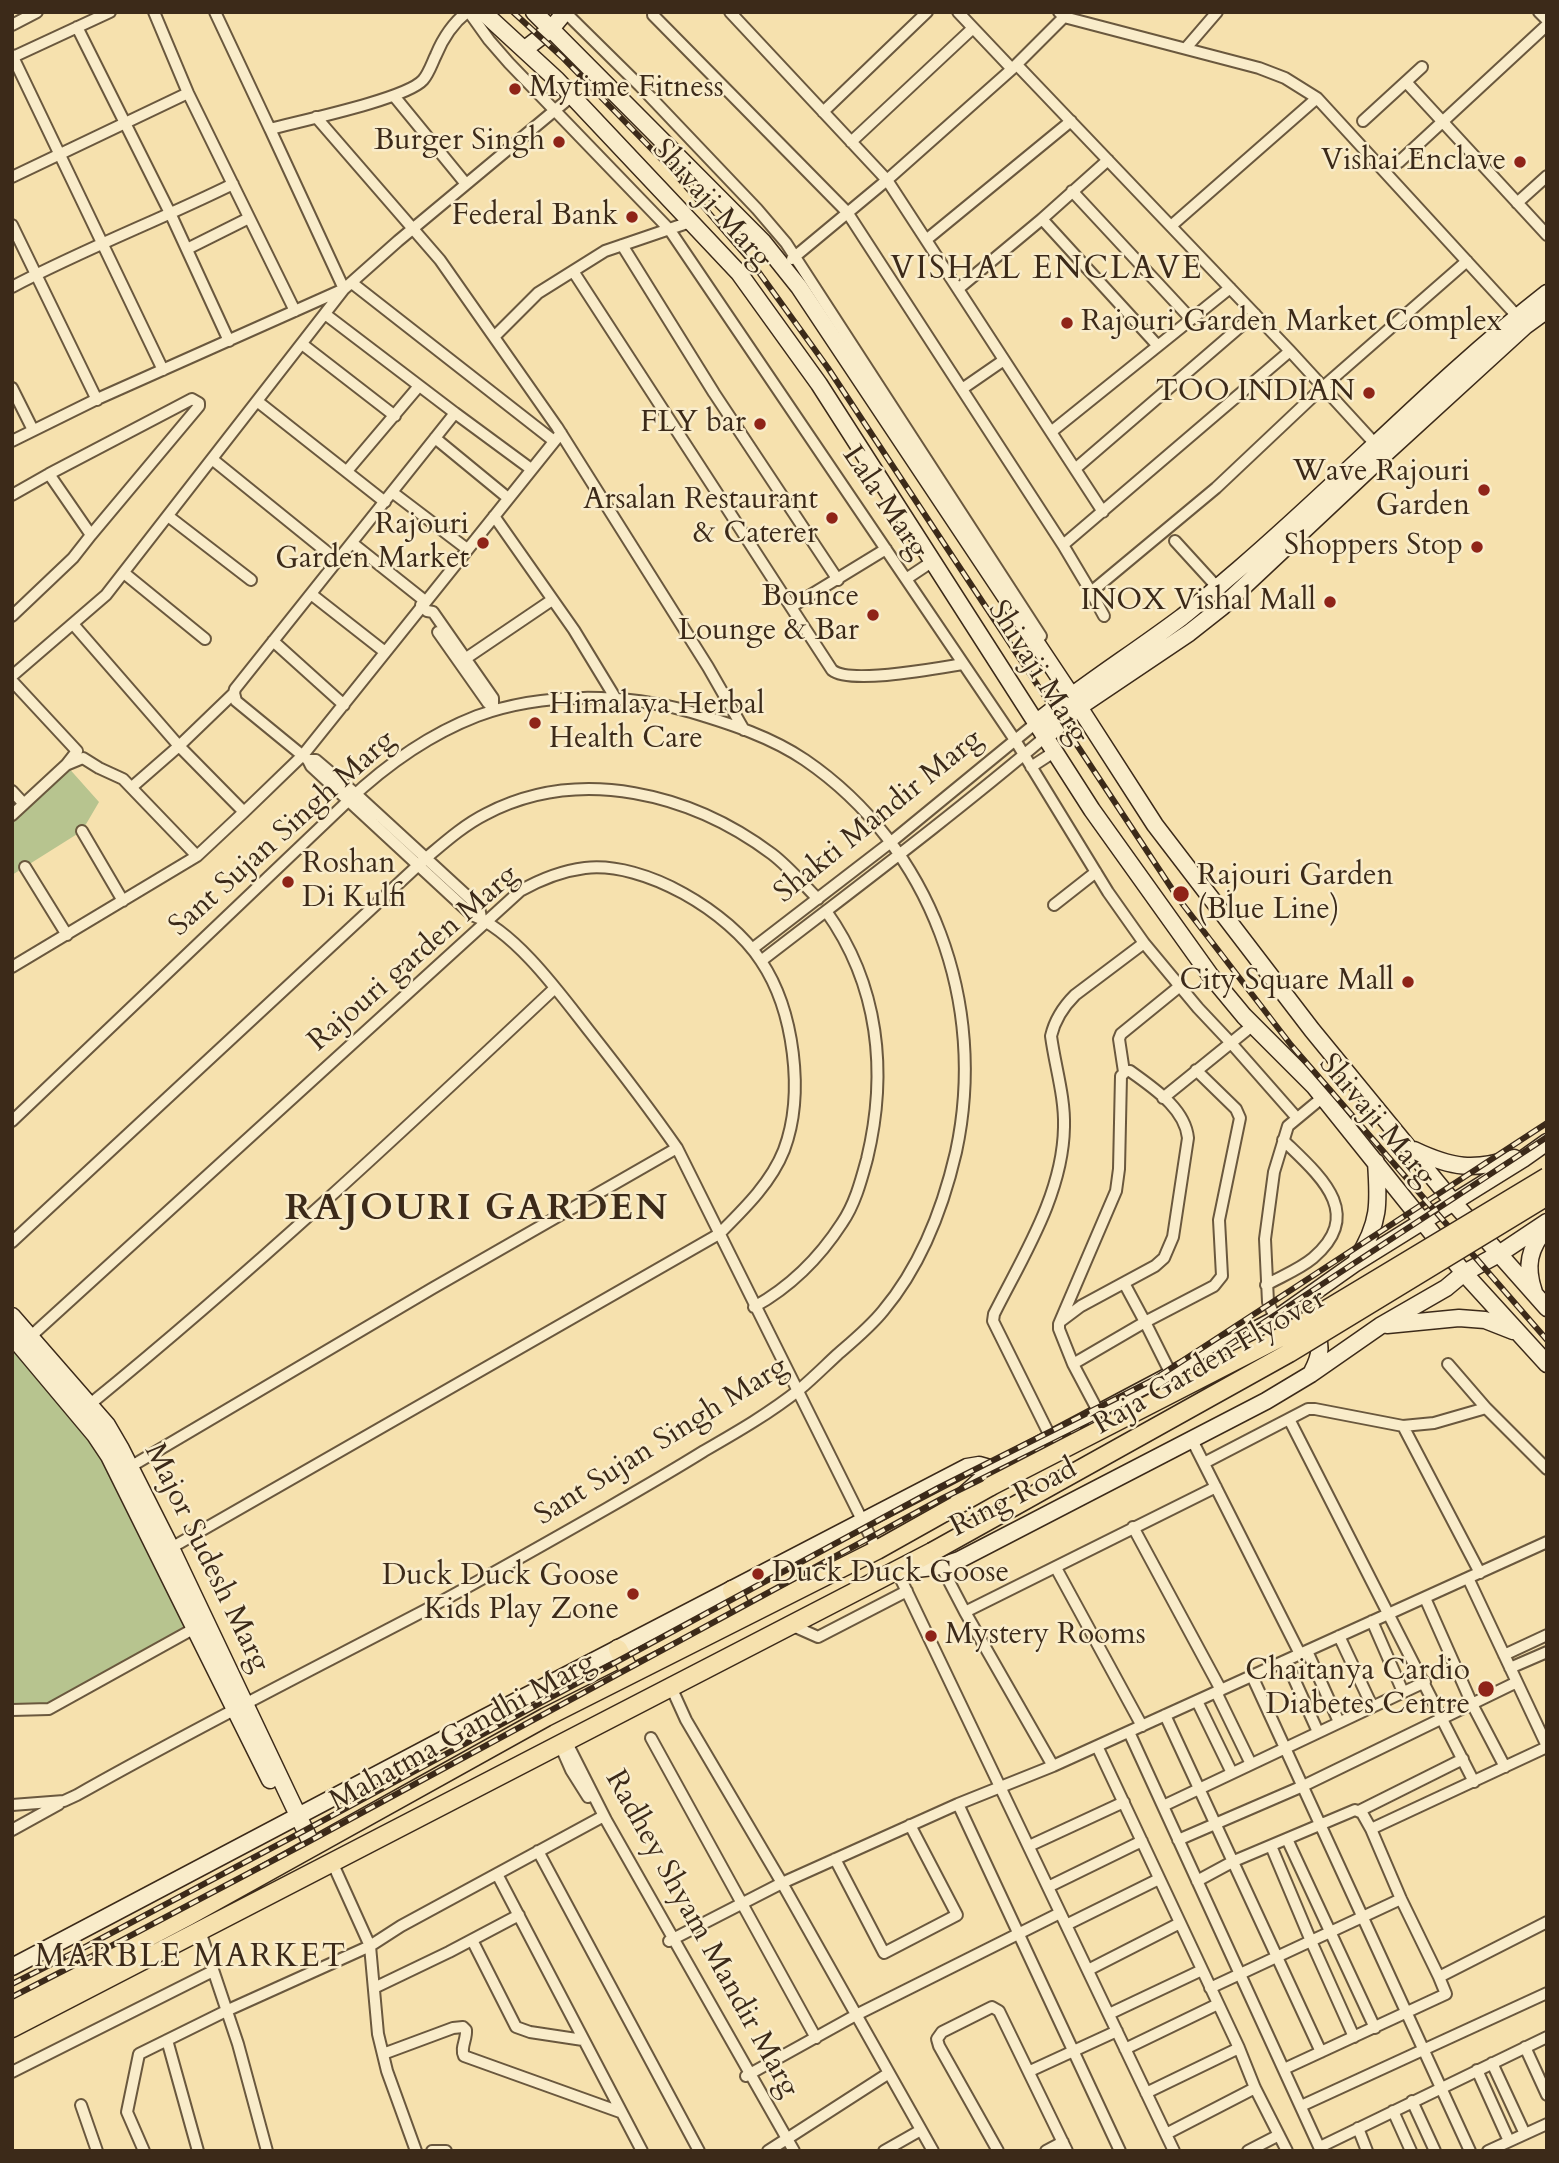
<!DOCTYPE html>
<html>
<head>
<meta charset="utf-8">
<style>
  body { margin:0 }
  #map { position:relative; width:1559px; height:2163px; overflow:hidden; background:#f6e1ae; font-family:Cardo,serif }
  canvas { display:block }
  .frame { position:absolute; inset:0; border:14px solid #3c2a19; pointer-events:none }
</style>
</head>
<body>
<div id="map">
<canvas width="1559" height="2163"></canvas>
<div class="frame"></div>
</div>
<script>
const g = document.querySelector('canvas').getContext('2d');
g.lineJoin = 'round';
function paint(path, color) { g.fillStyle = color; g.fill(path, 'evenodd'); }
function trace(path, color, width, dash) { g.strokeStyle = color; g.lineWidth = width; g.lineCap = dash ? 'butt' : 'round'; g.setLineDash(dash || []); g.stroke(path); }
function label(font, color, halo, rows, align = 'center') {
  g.font = font + ' Cardo,serif'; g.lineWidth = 5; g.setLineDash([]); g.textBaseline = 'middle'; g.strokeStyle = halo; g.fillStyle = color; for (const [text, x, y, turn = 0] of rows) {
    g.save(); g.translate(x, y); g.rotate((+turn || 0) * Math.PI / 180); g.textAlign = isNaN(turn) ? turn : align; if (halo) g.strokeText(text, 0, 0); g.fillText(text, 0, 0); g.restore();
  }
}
paint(new Path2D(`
  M66,765L99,802L82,831L12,875V815Z
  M12,1336L103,1446L195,1628L49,1709L12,1710Z`), '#b7c48f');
const street = new Path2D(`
  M154,12L188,93L295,311
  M215,12L270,129C300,121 406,99 423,80C429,73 432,63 436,55C443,38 452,24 467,12
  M469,12L489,40L509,63L669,229L1015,740L1108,892L1144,943L1198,1008L1231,1043L1297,1118
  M565,12L640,86L757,209L786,243L1041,636
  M730,12L887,180L1103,512
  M958,12L1012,69
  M1059,12L1064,17L1259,68L1285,78L1317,98L1517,316
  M1539,12L1547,20
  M653,15L847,212L1063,545L1091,592L1216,488L1323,387L1467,261
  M12,25L37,12
  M77,27L171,215L229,341
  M1186,48L1217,12
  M12,55L163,370
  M13,57L110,12
  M1017,65L1290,351L1378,447
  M1406,82L1547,235
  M394,96L466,184
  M823,112L927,12
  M316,117L440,260L557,427L708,667L744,730
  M1363,121L1422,67
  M851,142L973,28
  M1399,162L1547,25
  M12,177L188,93
  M1072,191L1191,319
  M1517,203L1547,176
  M1042,219L1158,346
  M12,225L97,400
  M1171,226L1317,98
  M926,240L1071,121
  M622,245L714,393L838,580
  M187,249L249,218
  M792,259L887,180L1012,69L1064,17
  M573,271L791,607L886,549
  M352,283L554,441
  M12,287C84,249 160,220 233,184
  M958,289L1042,219L1108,160
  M325,314L455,413L235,689L234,693L236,701L308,760L311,766L472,915C516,932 561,995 590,1032C620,1070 649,1108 677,1148L877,1550
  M494,337L538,293L605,251L690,222
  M302,344L395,416
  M12,388L33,430
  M962,389L1004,360
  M257,401L385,502
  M455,413L531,469
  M1051,432L1230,288
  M435,438L508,498
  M12,441L95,400L344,289L398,241L572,96
  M212,459L338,561
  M1075,469L1255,314
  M347,471L419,386
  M49,474L192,399L199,403V406L91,535
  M392,492L467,549
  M12,495L49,474L91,535L73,558L12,616
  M168,516L251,580
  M494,516L574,630L616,699
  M1175,541L1217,587
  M352,543L425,601
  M1063,545L1290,351
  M124,573L205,639
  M906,579L933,561
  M1091,592L1104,616
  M311,594L385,652
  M421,605L427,611L433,612L493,698V707
  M791,607L832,670C850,685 938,668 963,664
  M73,624L179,746L244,812
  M438,632L488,703L494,709
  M273,641L344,705
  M462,661L552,600
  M12,676L106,595L344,289L270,129
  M12,681L77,751L66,765L83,758L99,768L123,779L197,856
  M308,760H316L356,794L479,907L481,918
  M1031,767L1054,752
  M132,787L179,746L234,693
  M12,791L24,804
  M12,815L66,765
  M82,831L123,901
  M25,867L67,935
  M1054,905L1096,872
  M752,949L891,842L1036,723
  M761,961C857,887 953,815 1045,737
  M12,967L197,856L244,812L303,755L561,433
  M1124,1072L1119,1039L1121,1034L1180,986
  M1163,1098L1253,1025
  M12,1121L348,801C386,765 428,735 477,716C543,692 624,693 691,712C731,724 771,737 805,760C932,847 988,1004 956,1152C943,1208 920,1267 883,1311C870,1327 853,1341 838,1354C825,1366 813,1378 800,1389C770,1413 737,1432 704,1451C672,1471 639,1490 606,1509C543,1545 480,1581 416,1615C303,1674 188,1732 77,1795L64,1801L12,1805
  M12,1242L426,858C445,842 464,825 486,814C580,765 692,794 772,854C789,867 803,884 818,899
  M1266,1285C1282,1276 1300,1269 1313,1258C1366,1213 1319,1175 1283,1140
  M754,1307C790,1287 820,1257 842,1223C855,1204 861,1181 867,1159C888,1072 879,985 826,911
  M1276,1319L1268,1302L1265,1239L1274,1172L1288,1126L1323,1097
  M1061,1321L1081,1306L1155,1266L1164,1258L1173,1237L1188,1138C1185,1108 1153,1088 1130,1071H1126L1121,1076L1119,1169L1116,1191L1059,1324V1329L1073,1364L1099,1413
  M30,1337L520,891C541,879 561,871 585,868C645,861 729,912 761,961C794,1010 805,1094 784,1150C771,1183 744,1209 719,1234L171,1548
  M1073,1364L1145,1322L1124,1283
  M1448,1364L1486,1408L1547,1469
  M1171,1374L1145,1322L1214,1286L1222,1276L1219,1220L1240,1118L1236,1109L1196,1070
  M89,1405C251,1273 403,1131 555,988
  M1289,1419L1474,1782
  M1403,1426L1480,1573
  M1051,1438L993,1321L994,1314C1023,1256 1063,1194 1064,1127C1065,1097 1055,1066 1051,1036C1055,1019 1063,1007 1075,995L1144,943
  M1192,1440L1300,1654
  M1204,1463L1308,1409H1315L1403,1426L1434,1423L1486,1408
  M130,1467L433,1288L677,1148
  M1133,1527L1221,1690
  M941,1566L965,1612L1053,1766
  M1056,1568L1142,1726
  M897,1571L1174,2151
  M1468,1578L1547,1746
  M1425,1598L1472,1704L1505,1767
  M965,1612L1216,1487
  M1372,1621L1403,1692
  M791,1625L818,1637L907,1591
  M1339,1636L1372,1706
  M1307,1651L1339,1722
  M1504,1655L1547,1635
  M1286,1661L1318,1732
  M1510,1668L1547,1652
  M1252,1676L1470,2151
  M671,1687L686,1720L782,1883L933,2151
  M1216,1692L1251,1764
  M1197,1701L1232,1773
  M12,1710L49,1709L195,1628
  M1165,1715L1321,2052
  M1129,1732L1321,2151
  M651,1738L816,2038
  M566,1741L606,1820L794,2151
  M560,1745L571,1770L588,1797
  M1097,1746L1239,2048L1255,2088L1287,2151
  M1547,1747L1371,1829L1401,1899L1439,1977L1547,1922
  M1163,1806L1425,1682
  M1359,1811L1463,1759
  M12,1830L59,1804
  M1287,1839L1375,2028
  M1178,1840L1303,1786L1517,1682
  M1029,1846L1124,1802
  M1271,1846L1311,1941L1354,2037
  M538,1851L699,2151
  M835,1859L884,1953L957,1915L910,1825
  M332,1862L370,1946L378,2034L387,2071L416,2151
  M497,1874L642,2151
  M1197,1881L1234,1861L1355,1810L1362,1813L1371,1829
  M1048,1887L1142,1841
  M1066,1925L1159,1879
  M200,1931L238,2044L267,2151
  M472,1940L516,2027L530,2032L583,2040
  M669,1941L782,1883L958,1804
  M1088,1970L1180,1923
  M374,1988L449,1952L519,1915
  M1210,1988L1401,1899
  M1109,2014L1202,1970
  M167,2040L198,2151
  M1525,2047L1547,2095
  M1125,2049L1218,2004
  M383,2054L453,2028L463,2027L466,2030C467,2039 460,2048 464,2056L620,2112
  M1492,2063L1525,2134
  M1284,2069L1446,1994L1439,1977
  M1477,2070L1509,2141
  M1030,2071L1117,2031
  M12,2072L213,1971
  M746,2076L856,2015L1060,1913
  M1146,2093L1239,2048
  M1412,2101L1435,2151
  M81,2105L97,2151
  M1301,2106L1547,1993
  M1393,2111L1411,2151
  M1358,2128L1367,2151
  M1166,2134L1255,2088
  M1320,2147L1547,2037
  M144,2151L127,2112L139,2054L226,2011L370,1946L401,1926L600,1818
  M432,2151H446
  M768,2151L889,2073
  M884,2151L921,2130
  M998,2151L939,2046L937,2039L942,2032L992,2007L999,2011L1067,2151
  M1046,2151L1063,2142
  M1120,2151L958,1804L1053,1766L1547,1542
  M1248,2151L1279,2135
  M1488,2151L1547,2124`);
const secondary = new Path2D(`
  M483,12L557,80L739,273L819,384L1092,810L1210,975L1244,1016L1314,1086L1464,1273L1547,1364
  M534,12L763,242L799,287L1079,707L1155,825L1312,1030L1453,1202L1547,1308
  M525,49L551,29L565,12
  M1036,723C1083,685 1134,653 1182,617C1201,602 1220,585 1239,569C1343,480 1438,378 1547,293
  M1045,737L1079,707L1189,633L1222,607L1385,454L1525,326L1547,310
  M1414,1150C1452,1168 1474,1171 1514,1158
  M1357,1259C1380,1223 1379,1203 1376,1162
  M1534,1292C1525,1266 1529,1248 1547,1227
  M12,1316L107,1425L121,1449L171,1548L313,1847
  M1312,1325C1323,1343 1321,1355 1312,1372
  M1387,1325L1459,1318L1485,1320L1513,1331
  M12,1336L95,1435L109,1456L270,1780
  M959,1499L993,1469L1276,1319L1354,1264L1523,1159L1547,1142
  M900,1571L941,1566L959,1560L1266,1401L1311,1374L1380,1326L1446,1288L1464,1273L1499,1254L1547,1222
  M12,1967L482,1719L967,1467L979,1465L993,1469`);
const primary = new Path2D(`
  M732,1590L745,1616
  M618,1649L631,1674
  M12,2009L188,1916L546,1717L877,1550L991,1486
  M12,2028L932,1552`);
trace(street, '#6a583e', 14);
trace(secondary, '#3c2a19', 19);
trace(primary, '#3c2a19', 21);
trace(street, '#f9ecca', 10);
trace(secondary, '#f9ecca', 16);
trace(primary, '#f6e1ae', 18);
const rail = new Path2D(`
  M513,12L562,57L671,169L753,264L828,368L1178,898L1291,1045L1547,1340
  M12,1984L87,1946L300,1833L938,1488L1153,1380L1547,1123
  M12,1997L92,1956L306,1843L943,1498L1159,1391L1547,1137`);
trace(rail, '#3c2a19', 6);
trace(rail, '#f9ecca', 3.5, [10]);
const primaryBridge = new Path2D(`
  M991,1486L1281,1337L1547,1177
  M932,1552L1289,1353L1547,1196`);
trace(primaryBridge, '#3c2a19', 21, []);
trace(primaryBridge, '#f6e1ae', 18);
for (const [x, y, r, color] of [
  [515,89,7,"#8f2418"],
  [559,142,7,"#8f2418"],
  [1520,162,7,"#8f2418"],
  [632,217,7,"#8f2418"],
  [1067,323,7,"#8f2418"],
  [1369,393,7,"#8f2418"],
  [760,424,7,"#8f2418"],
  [1484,490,7,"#8f2418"],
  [832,518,7,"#8f2418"],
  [483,543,7,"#8f2418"],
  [1477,547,7,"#8f2418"],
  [1330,602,7,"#8f2418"],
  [873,615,7,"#8f2418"],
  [535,723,7,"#8f2418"],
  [288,882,7,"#8f2418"],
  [1181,894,9,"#8f2418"],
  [1408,982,7,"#8f2418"],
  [758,1574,7,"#8f2418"],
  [633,1594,7,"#8f2418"],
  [931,1636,7,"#8f2418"],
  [1486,1689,9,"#8f2418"]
]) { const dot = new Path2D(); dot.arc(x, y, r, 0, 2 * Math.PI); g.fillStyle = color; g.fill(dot); trace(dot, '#f9ecca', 2.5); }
label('30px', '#3c2a19', '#f9ecca', [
  ["Mytime Fitness",529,89,"left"],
  ["Burger Singh",545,142],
  ["Vishai Enclave",1506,162],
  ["Federal Bank",618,217],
  ["Rajouri Garden Market Complex",1081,323,"left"],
  ["TOO INDIAN",1355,393],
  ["FLY bar",746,424],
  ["Wave Rajouri",1470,473],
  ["Garden",1470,507],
  ["Arsalan Restaurant",818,501],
  ["& Caterer",818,535],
  ["Rajouri",469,526],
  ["Garden Market",469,560],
  ["Shoppers Stop",1463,547],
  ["Bounce",859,598],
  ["Lounge & Bar",859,632],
  ["INOX Vishal Mall",1316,602],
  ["Himalaya Herbal",549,706,"left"],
  ["Health Care",549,740,"left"],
  ["Roshan",302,865,"left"],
  ["Di Kulfi",302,899,"left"],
  ["Rajouri Garden",1197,877,"left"],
  ["(Blue Line)",1197,911,"left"],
  ["City Square Mall",1394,982],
  ["Duck Duck Goose",772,1574,"left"],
  ["Duck Duck Goose",619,1577],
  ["Kids Play Zone",619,1611],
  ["Mystery Rooms",945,1636,"left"],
  ["Chaitanya Cardio",1470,1672],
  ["Diabetes Centre",1470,1706]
], 'right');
label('30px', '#3c2a19', '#f9ecca', [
  ["Shivaji Marg",711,205,48],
  ["Lala Marg",884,503,56],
  ["Shivaji Marg",1037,673,58],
  ["Shakti Mandir Marg",879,817,-39],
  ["Sant Sujan Singh Marg",283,834,-42],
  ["Rajouri garden Marg",414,959,-41],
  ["Shivaji Marg",1376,1121,50],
  ["Raja Garden Flyover",1210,1363,-30],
  ["Sant Sujan Singh Marg",662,1442,-32],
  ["Ring Road",1014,1499,-27],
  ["Major Sudesh Marg",206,1558,64],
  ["Mahatma Gandhi Marg",463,1733,-29],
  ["Radhey Shyam Mandir Marg",701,1934,61]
]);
g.letterSpacing = '2px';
label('32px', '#3c2a19', '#f9ecca', [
  ["VISHAL ENCLAVE",1047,271],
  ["MARBLE MARKET",191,1959]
]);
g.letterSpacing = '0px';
g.letterSpacing = '2px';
label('bold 37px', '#3c2a19', '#f9ecca', [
  ["RAJOURI GARDEN",477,1210]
]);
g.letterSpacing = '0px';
</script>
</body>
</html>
